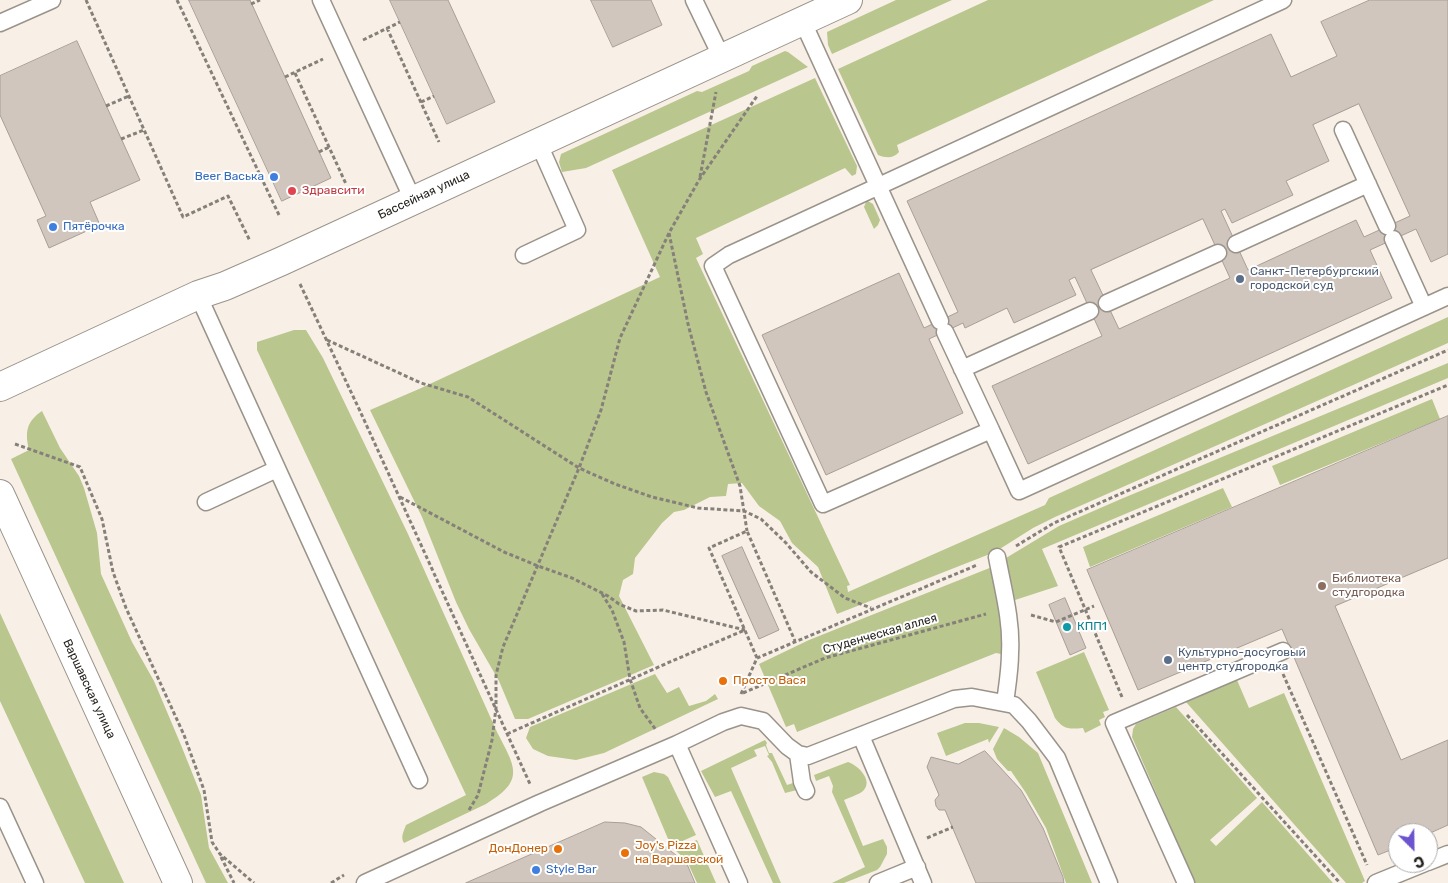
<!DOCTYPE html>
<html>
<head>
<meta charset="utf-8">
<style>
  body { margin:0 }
  #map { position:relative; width:1448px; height:883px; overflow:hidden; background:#f8f0e6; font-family:Rubik,sans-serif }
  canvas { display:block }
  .north { position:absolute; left:1388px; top:823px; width:50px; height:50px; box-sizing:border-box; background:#fff; border:1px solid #a8a7a5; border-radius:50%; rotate:157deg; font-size:14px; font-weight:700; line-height:20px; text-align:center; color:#26231f }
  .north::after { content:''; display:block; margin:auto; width:18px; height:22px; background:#6b54ce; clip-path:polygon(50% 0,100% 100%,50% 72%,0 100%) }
</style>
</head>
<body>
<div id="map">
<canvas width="1448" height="883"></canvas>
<div class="north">С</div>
</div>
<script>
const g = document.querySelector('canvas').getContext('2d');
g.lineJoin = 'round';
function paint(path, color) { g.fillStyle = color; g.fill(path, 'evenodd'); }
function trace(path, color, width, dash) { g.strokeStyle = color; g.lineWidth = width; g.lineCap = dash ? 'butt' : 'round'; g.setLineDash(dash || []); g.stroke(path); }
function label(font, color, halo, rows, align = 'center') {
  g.font = font + ' Rubik,sans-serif'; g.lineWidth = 4; g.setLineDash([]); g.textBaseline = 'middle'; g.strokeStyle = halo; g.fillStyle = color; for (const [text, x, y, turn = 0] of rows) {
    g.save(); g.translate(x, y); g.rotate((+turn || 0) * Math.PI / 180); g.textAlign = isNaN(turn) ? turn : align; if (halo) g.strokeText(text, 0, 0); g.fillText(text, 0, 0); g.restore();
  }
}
paint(new Path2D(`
  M896,0H952L832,54L828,45L827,32Z
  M988,0H1214L897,145L899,152C893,159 886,158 878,155L838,69Z
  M785,51L788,52L808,67L586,168L562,172L559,162L561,154L697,91L702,92L749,71L752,66Z
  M815,78L857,166L856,174L852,176L845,168L696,238L703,254L696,258L850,585L847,586L848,592L1045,505L1049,498L1448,317V343L1055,517L1033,528L995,552L837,614L818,567L792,543L780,521L759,506L742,483L728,484L726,496L710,497L684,510L674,512L662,523L635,558L633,574L623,580L619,596L654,665L528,719H515L499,681L469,629L456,602L422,517L370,410L419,389L660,277L612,170Z
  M868,201L873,204L880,220L878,225L874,229L864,207L866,202Z
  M294,330H306L323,358L408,534L497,732C515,767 526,780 486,804L404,843C400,837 404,831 406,825L466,795L257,350V342Z
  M1448,363V378L1042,549L1058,586L1015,600L1006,558L1059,526L1121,499Z
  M1432,399L1440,419L1280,485L1272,466Z
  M42,411L60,448L79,476L84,488L97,533L101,574L132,642L154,681L181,745L201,795L209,848L228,883H206L11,459L29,450C25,432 26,422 42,411Z
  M1223,488L1232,507L1090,567L1083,547Z
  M992,567L1003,636L1001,654L996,653L797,732L794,724L786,727L759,664L809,640Z
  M0,613L124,883H85L0,701Z
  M1084,652L1109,710L1103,712L1105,717L1099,720L1101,725L1085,733L1083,728C1069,729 1064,730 1055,718L1036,672Z
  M655,674L667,693L679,687L689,706L706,701L715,694L718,699L604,753L576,760L548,756L533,749L526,738L530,727Z
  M1237,680L1249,708L1284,693L1365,881L1362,883H1346L1186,702Z
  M1176,707L1257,798L1210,840L1216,846L1262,802L1333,883H1195L1132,737L1133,729L1136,724Z
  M965,723H979L999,727L989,743L988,739L946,756L937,733Z
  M1004,728L1019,737L1038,753L1092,883H1066L1046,828L1026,793L1011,771H1008L997,759L993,749Z
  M765,740L767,743L766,745L769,753H772L787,785L796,782L797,790L785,793L772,762L767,756L769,755L765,746L754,750L757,756L731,768L781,883H773L731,791L715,797L701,771Z
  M848,762C858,765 874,781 863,791C858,795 850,797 844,800L863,846L883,839L887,847V854L880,867L877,870L844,883H832L865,867L832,792L833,786L829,776L816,781L814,775Z
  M654,772L664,774L668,777L696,835L671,846L642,777Z
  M697,840L716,883H697L687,861L674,849Z`), '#b9c68d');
const building = new Path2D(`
  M189,0H250L331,178L282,201Z
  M390,0H448L495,102L447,124Z
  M591,0H651L662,25L613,47Z
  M1370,0H1448V254L1431,262L1416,229L1370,250L1392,298L1028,464L992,386L1102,336L1075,277L1069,280L1076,295L1014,323L1007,308L965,328L963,323L929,339L963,413L826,475L762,335L899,273L924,328L958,312L907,201L1271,34L1291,77L1337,56L1321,22ZM1359,104L1410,216L1364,237L1356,220L1248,270L1221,211L1225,209L1232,223L1293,195L1286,181L1329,161L1313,125ZM1203,219L1230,278L1119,329L1091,270Z
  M77,41L140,180L90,202L100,225L49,248L37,220L46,216L0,115V76Z
  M1448,416V558L1335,606L1401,760L1448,740V825L1428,834L1398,833V847L1378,855L1282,629L1138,690L1087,570Z
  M742,547L779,630L759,639L722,556Z
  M1065,598L1086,648L1070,655L1049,605Z
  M985,751L1021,790L1043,828L1063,877L1064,883H976L945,810H939L936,806L935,800L939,795L927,767L931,757L958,764Z
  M605,822L625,823L641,827L687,864L695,883H466Z`);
paint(building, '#d0c6be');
trace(building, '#a89e97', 1);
const service = new Path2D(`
  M321,0L413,200
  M694,0L722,58
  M1283,0L729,255L713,266L823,504L991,430L1019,491L1448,296
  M802,20L940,321
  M0,23L52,0
  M1343,130L1387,226
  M1393,239L1424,307
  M1236,244L1368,184
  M524,255L577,230L538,142
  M198,295L419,780
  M1107,303L1218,253
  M945,332L991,430
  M962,369L1090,311
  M206,502L277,469
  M997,557C1003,589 1012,621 1010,653C1010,670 1007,687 1005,703
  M861,736L923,883
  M677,744L739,883
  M798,754L802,782L806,791
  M0,807L35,883
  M1428,862L1448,854
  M365,883L540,803L677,744L723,722L741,716L763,721L787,746L798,754L808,756L954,699L972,697L1014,705L1029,721L1057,758L1109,883
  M878,883L917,867
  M1186,883L1114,723L1283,651
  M1376,883L1425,863`);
const tertiary = new Path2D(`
  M0,387L198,295L225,286L282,261L848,0
  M0,494L178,883`);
trace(service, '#9a938a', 19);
trace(tertiary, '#9a938a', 30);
trace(new Path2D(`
  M86,0L183,217L228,196L250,241
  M177,0L279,215
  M251,4L260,0
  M387,28L439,142
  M363,40L400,22
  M295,73L346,184
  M285,77L323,59
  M421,102L434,96
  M106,106L129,96
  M121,139L144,130
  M319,152L329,147
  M700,177L716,92
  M669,233L688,324L706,392L740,486L747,531
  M300,284L360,411L530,784
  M327,340L421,383L468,397L579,468L615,484L652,497L698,508L744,511L761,519L786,543L811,572L845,598L871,608
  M15,444L80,467L102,519L113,572L126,608L184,735L204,790L212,842L220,854L254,883
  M400,497L504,552L538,566L572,578L608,596L619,604L636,611L663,610L745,630
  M1016,546L1054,523L1448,350
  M602,594L612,610L624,642L630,679L640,708L656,730
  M1031,615L1056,622L1094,606
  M757,658L709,548L747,531L795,641
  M1283,674L1367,865
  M743,693L825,658L986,614
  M741,694L757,658L977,565
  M1122,697L1059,547L1448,385
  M1187,715L1340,883
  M507,734L672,661L745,630
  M469,810L478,795L492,740L496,708V675L503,647L579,468L601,410L620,338L669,233L699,180L757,96
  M927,838L953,827
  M221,857L234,883
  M331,883L344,875`), '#86807a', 3, [4, 2.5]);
trace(service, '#fff', 16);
trace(tertiary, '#fff', 28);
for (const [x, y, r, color] of [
  [274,177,5,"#3f7fe0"],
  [292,191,5,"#e0444e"],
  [53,227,5,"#3f7fe0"],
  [1240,279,5,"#5c6f8a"],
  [1322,586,5,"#8d6e63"],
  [1067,627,5,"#0f9aa8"],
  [1168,660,5,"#5c6f8a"],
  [723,681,5,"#e8710a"],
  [558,849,5,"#e8710a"],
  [625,853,5,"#e8710a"],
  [536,870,5,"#3f7fe0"]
]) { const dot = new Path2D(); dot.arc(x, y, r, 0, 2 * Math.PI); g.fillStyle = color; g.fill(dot); trace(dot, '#fff', 2); }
label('12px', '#366cbe', '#fff', [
  ["Beer Васька",264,177,"right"],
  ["Пятёрочка",63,227],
  ["Style Bar",546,870]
], 'left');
label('12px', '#be3a42', '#fff', [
  ["Здравсити",302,191]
], 'left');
label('12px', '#26231f', '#fff', [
  ["Бассейная улица",424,195,-25],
  ["Студенческая аллея",880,634,-16],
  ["Варшавская улица",89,689,65]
]);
label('12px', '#4e5e75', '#fff', [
  ["Санкт-Петербургский",1250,272],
  ["городской суд",1250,286],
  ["Культурно-досуговый",1178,653],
  ["центр студгородка",1178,667]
], 'left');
label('12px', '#785e54', '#fff', [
  ["Библиотека",1332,579],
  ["студгородка",1332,593]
], 'left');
label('12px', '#0d838f', '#fff', [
  ["КПП1",1077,627]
], 'left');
label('12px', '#c56008', '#fff', [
  ["Просто Вася",733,681],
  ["Joy's Pizza",635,846],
  ["на Варшавской",635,860],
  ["ДонДонер",548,849,"right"]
], 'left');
</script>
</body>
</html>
